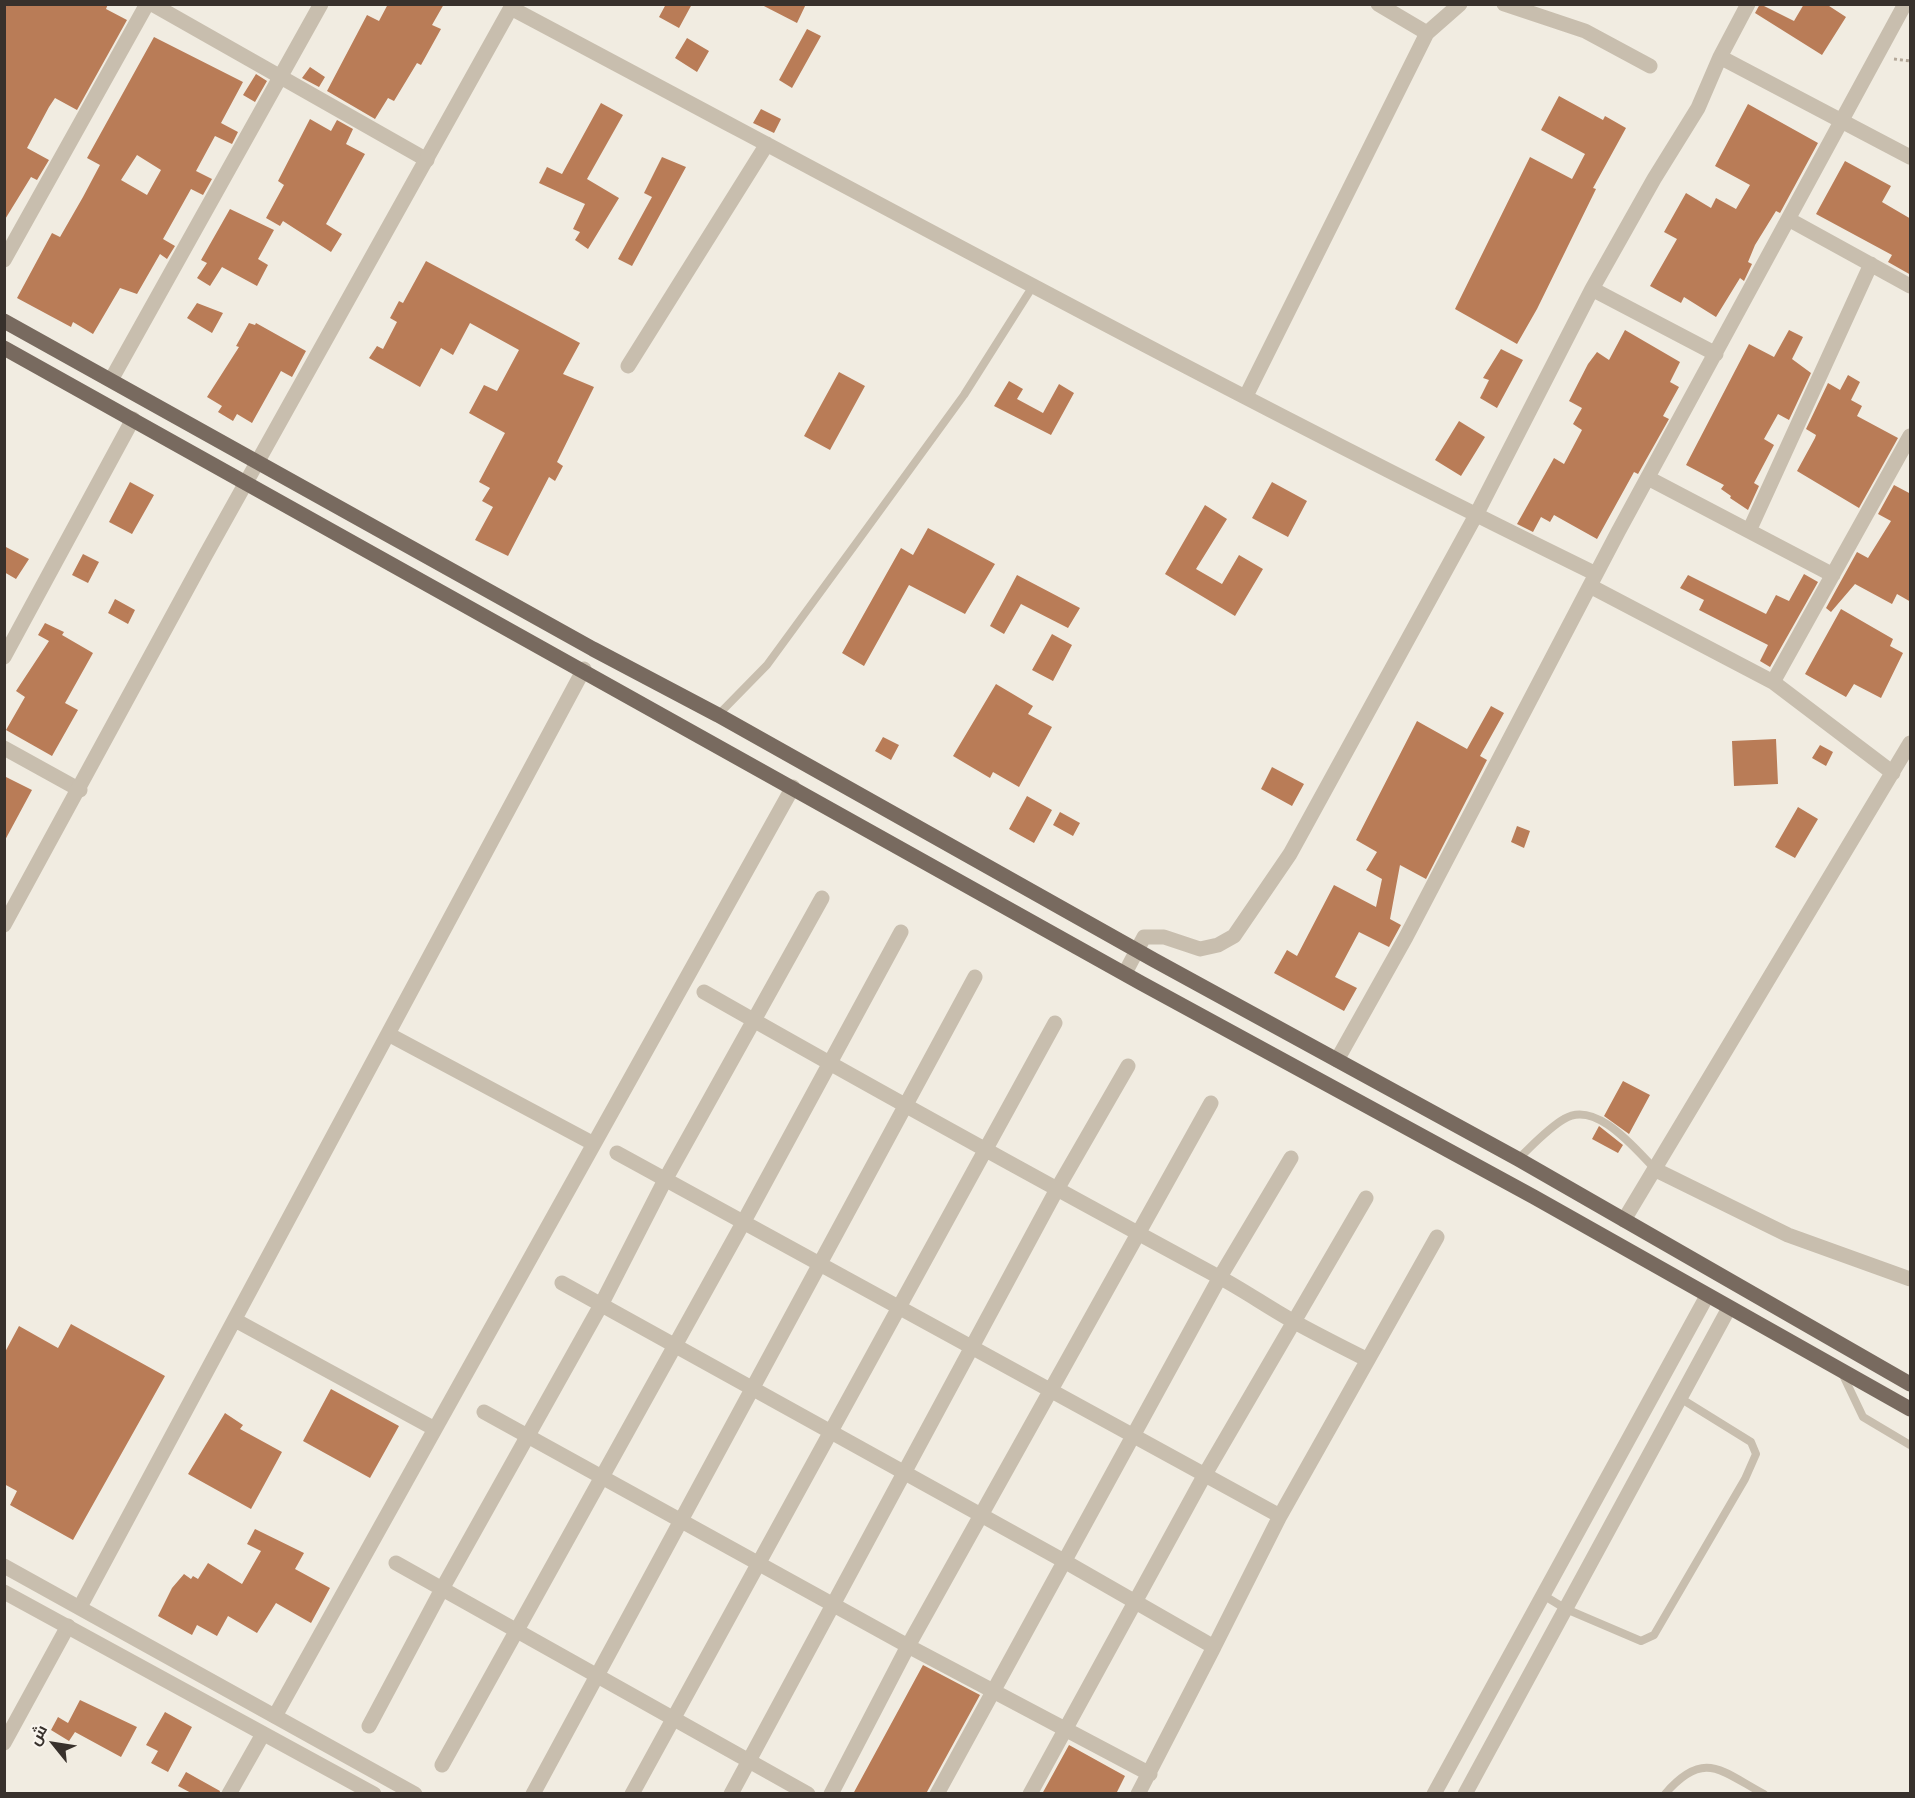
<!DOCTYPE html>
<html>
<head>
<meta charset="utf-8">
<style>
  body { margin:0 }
  #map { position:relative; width:1915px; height:1798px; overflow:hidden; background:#f1ece1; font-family:Raleway,Cairo,sans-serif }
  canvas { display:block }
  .frame { position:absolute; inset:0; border:6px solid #38312c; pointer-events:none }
  .north { position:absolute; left:24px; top:1714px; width:60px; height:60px; -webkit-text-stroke:4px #f9f5ee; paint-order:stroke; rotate:300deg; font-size:16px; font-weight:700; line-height:24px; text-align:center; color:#38312c }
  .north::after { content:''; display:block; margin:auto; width:21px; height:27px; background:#38312c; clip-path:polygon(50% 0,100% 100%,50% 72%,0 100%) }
</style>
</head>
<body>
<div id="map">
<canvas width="1915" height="1798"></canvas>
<div class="frame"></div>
<div class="north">ش</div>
</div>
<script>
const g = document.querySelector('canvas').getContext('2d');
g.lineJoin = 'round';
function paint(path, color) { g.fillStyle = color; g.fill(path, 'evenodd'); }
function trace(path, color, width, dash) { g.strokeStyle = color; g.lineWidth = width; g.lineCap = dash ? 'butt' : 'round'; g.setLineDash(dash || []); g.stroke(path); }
paint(new Path2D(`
  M4,4H108L106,9L127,20L77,110L55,98L49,107L27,148L49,160L37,180L31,177L4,221Z
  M388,4H444L432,25L441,29L421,65L417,63L394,101L388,98L375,119L327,91L367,15L379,21Z
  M666,4H692L679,28L659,17Z
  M760,4H806L797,23Z
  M1760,4L1794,21L1804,4H1826L1846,17L1822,55L1755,13Z
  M807,29L821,36L792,88L779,80Z
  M154,37L243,82L221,123L238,132L232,144L215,136L196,171L212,179L203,195L191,189L163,239L175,246L167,259L160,254L137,294L120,288L93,334L73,322L71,327L17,298L52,233L60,237L83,197L100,165L87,158ZM137,155L161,170L147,195L121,180Z
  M687,38L709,51L697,72L675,58Z
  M310,67L325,77L319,87L302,78Z
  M256,74L267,81L255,102L243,95Z
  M1559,96L1603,120L1605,116L1626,128L1593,188L1596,189L1537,309L1517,344L1455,309L1530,157L1572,179L1585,154L1541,130Z
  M601,103L623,115L587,179L619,198L588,249L575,240L580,232L573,229L585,204L539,183L547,167L562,174Z
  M1748,104L1818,143L1780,213L1776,211L1755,245L1748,262L1752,264L1744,281L1740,278L1716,317L1684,297L1681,303L1650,286L1677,239L1664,232L1686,193L1711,208L1716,198L1736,209L1750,185L1715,166Z
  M761,109L781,119L774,133L753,123Z
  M310,119L331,131L337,120L353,129L346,144L365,154L326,224L342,234L331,252L283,221L280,226L266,218L284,185L278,181Z
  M662,157L686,167L632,266L618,259L652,197L644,193Z
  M1845,161L1891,186L1882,202L1911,219V275L1888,262L1892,255L1816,214Z
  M230,209L274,230L258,259L268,265L257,286L222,267L210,286L197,278L207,263L201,260Z
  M426,261L580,343L563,374L594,387L557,462L563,466L555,481L549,477L508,556L475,540L493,507L482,501L490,488L479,482L505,433L469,413L484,385L497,391L519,350L470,323L453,355L441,348L420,387L369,358L377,346L383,349L397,322L390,318L399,301L403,303Z
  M197,303L223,313L212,333L187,318Z
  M249,323L255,325L256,323L306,351L292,377L281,371L252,423L237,414L233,421L218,412L222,406L207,397L239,347L236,346Z
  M1625,330L1680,362L1670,382L1679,387L1663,416L1669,419L1638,474L1634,472L1597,539L1554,515L1550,522L1541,517L1533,532L1517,524L1554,458L1564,464L1582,430L1573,424L1582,408L1569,401L1588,364L1597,352L1609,360Z
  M1789,330L1803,337L1792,359L1811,373L1789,420L1778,414L1764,439L1774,445L1754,483L1759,486L1748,510L1730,498L1731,496L1721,489L1724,485L1686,465L1749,344L1774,357Z
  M1501,349L1523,360L1497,408L1480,398L1489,380L1483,378Z
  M839,372L865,386L830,450L804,436Z
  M1848,375L1860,382L1851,400L1862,406L1857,416L1898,438L1859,508L1797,471L1815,438L1816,435L1806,429L1828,383L1840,390Z
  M1009,381L1023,389L1017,399L1043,413L1059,384L1074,393L1051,435L994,406Z
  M1459,421L1485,437L1461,476L1435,460Z
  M130,482L154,495L132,534L109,522Z
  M1272,482L1307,501L1288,537L1252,518Z
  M1894,485L1911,494V602L1897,594L1892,604L1855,584L1831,612L1826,608L1857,552L1868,558L1891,521L1878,514Z
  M1205,505L1227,519L1196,569L1222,584L1239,555L1263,569L1235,616L1165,574Z
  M928,528L995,564L965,614L909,585L864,666L842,653L901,548L913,555Z
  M4,546L29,559L16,579L4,572Z
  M83,554L99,562L88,583L72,575Z
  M1804,574L1818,582L1770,667L1760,661L1768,645L1699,610L1704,600L1680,588L1688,575L1766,614L1776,595L1789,601Z
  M1017,575L1080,608L1068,628L1021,604L1004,634L990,626Z
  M115,599L135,610L128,624L108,613Z
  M1841,609L1893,639L1890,646L1903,653L1881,698L1854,684L1846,697L1805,674Z
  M45,623L64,632L62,635L93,653L65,703L78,710L52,756L6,730L25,697L16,691L49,641L38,635Z
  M1052,634L1072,645L1053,681L1032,670Z
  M996,684L1033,706L1028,714L1052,727L1019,787L993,772L990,778L953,756Z
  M1491,706L1504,713L1480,756L1487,760L1426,879L1400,865L1390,919L1401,925L1389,947L1359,932L1335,977L1357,988L1344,1011L1274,973L1287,950L1297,956L1334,885L1376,907L1382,879L1366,870L1377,852L1356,840L1417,721L1467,749Z
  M883,737L899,745L891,760L875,751Z
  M1776,739L1778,784L1734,786L1732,741Z
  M1820,745L1833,752L1826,766L1812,758Z
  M1272,767L1304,784L1292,806L1261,789Z
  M4,776L32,790L4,842Z
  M1027,796L1052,810L1034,843L1009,829Z
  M1798,807L1818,819L1795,858L1775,847Z
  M1060,812L1080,823L1073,836L1053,825Z
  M1517,826L1530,831L1524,848L1511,842Z
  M1623,1081L1650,1095L1629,1134L1604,1116Z
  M1599,1126L1623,1145L1618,1153L1592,1139Z
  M71,1324L165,1376L73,1540L10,1505L17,1491L4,1484V1354L19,1326L58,1348Z
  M331,1389L399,1426L370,1478L303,1441Z
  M225,1413L243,1425L240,1429L282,1452L251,1509L188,1474Z
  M255,1529L304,1553L295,1569L330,1588L311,1623L276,1603L257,1633L228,1616L217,1636L197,1625L192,1635L158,1616L172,1588L184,1574L191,1579L193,1576L198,1579L208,1563L242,1584L261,1551L247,1544Z
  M923,1665L980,1695L928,1790L926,1794H853Z
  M80,1700L137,1727L121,1757L75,1732L69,1741L51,1730L58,1717L68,1723Z
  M165,1712L192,1727L168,1772L151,1763L158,1751L146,1745Z
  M1069,1745L1125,1776L1116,1794H1042Z
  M186,1772L220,1791L219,1794H193L178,1786Z`), '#b97c57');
trace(new Path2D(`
  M1894,59L1910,61`), '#b4a899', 3, [3, 3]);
trace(new Path2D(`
  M718,715L767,665L857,542L964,395L1033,286
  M1518,1159C1532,1146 1547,1129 1564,1119C1596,1099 1636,1150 1656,1170
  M1842,1373L1863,1417L1910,1445
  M1543,1595L1566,1609L1641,1641L1654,1635L1745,1479L1756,1454L1751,1442L1680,1398
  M1665,1794C1704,1749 1721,1771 1764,1794`), '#c8beae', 8);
trace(new Path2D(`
  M152,4L427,160
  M1378,4L1427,33
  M1504,4L1585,31L1650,66
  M511,8C871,199 1229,395 1596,574
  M1720,57L1910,157
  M1790,220L1910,286
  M4,260L147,4
  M1592,289L1716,354
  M628,366L767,144
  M111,380L321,4
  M1246,396L1427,33L1460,4
  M1648,478L1833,575
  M1749,531L1871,264
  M1590,586L1773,682L1893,773
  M4,657L133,419
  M1773,682L1910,436
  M4,748L80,790
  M1125,973L1144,937H1164L1200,949L1218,945L1234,936L1290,854L1476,515L1592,289L1654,179L1698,108L1720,57L1748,4
  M704,992C874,1089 1045,1183 1217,1276C1242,1289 1266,1306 1291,1320C1316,1334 1342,1347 1368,1360
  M388,1034L594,1144
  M1337,1060L1406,937L1618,532L1905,4
  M617,1153L1280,1516
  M1656,1170L1788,1235L1910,1279
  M1624,1220L1910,743
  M562,1283L1064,1561L1214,1647L1138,1794
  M235,1320L435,1429
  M484,1412L908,1646L1150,1774
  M396,1563L808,1794
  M80,1607L584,669
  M1214,1647L1280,1516L1437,1237
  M275,1716L793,787
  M369,1726L442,1589L601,1305L665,1180L822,898
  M4,1743L68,1626
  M442,1765L743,1223L901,932
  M229,1794L263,1734
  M533,1794L975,977
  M632,1794L1055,1023
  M731,1794L1056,1191L1128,1066
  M831,1794L908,1646L1211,1103
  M937,1794L1220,1277L1291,1158
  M1030,1794L1204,1476L1366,1198
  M1434,1794L1707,1296
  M1465,1794L1729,1308`), '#c8beae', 15);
trace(new Path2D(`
  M4,925L205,556L513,4
  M4,1566L415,1794
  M4,1592L374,1794`), '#c8beae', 15);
trace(new Path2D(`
  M4,321L593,649L718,715L1154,960L1518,1159L1910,1384
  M4,348L1141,983L1534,1197L1910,1409`), '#786a5f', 15);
</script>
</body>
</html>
